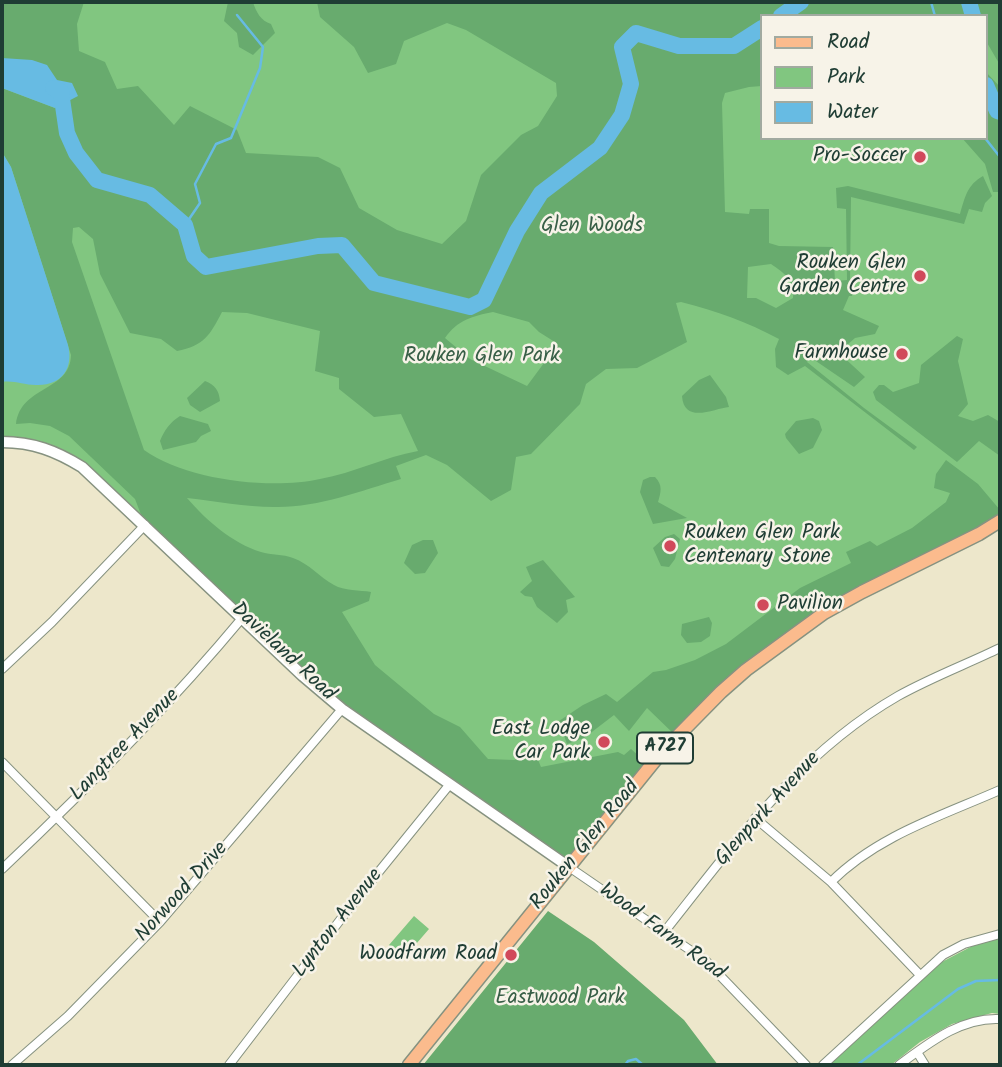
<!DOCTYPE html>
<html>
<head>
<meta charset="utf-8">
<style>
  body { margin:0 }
  #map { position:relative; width:1002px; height:1067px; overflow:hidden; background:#ede7cb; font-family:Kalam,sans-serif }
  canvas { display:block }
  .frame { position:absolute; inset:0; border:4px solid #1f3d34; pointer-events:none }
  .legend { position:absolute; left:760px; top:14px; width:228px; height:126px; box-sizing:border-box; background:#f7f3e8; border:2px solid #a1aaa0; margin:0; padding:9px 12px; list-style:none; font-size:21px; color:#1f3d34 }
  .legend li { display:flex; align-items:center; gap:14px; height:35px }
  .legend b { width:35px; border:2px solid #a1aaa0 }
</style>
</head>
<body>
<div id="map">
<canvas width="1002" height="1067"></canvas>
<div class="frame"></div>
<ul class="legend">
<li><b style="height:9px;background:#fbbb8d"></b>Road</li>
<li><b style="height:19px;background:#81c680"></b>Park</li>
<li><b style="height:19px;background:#67bbe3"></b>Water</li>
</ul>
</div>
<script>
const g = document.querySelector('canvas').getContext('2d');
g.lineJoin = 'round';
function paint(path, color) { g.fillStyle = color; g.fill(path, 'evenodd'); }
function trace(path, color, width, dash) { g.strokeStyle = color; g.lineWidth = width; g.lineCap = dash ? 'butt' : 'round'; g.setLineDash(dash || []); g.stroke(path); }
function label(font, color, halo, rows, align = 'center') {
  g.font = font + ' Kalam,sans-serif'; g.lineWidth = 5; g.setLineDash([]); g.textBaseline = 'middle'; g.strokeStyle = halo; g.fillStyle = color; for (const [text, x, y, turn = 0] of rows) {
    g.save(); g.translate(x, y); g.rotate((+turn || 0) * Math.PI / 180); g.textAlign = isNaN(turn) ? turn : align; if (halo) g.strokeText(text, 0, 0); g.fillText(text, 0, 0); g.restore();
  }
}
paint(new Path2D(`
  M2,2H1000V521L862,592L721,692L569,867L55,451L2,442ZM762,16H986V138H762Z
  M414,916L429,929L404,958L389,945Z
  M1000,939V1014L992,1013L952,1024L920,1042L891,1065H828L938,964L978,943Z`), '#81c680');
paint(new Path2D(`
  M2,2H84L77,24L79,51L105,62L117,89L138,86L174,125L190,106L237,130L246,153L318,157L340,168L359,208L397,230L442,244L466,221L481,175L521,135L538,126L557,96L556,83L466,30L447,23L404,41L396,64L368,73L354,47L320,17L317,2H1000V65L986,41V16H762V86L749,87L725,93L722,103L725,212L749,214L750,209H769V243L779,246L833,247L835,281L847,280L846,209L837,208L836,188L848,186L960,214C965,197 967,185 983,176L992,196L985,203L982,212L969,209L964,224L851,197L850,281L855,283L852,296H849L843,310L879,326L875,334L855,338L847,345L840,347L839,353L865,377L854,387L810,357L807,362L864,408L917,447L914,450L805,366L788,375L776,367L775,349L779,339C747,322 717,311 681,302L676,303L687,342L637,368L606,369L586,384L580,404L531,454L516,457L511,490L491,501L447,465L426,455L396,466L401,479C360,491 317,508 274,507C245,507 216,501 187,498C207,521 232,543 261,552C271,555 283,554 293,558C310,564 319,577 334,585C344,591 360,590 371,592L369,601L342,612L375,665L434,714L460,727L488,759L514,760L536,755L541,767L618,752L624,755L631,749L651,767L569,867L342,709L145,525L135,499L69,436L50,426L30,423L16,424C21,385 70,392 71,355L11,167L2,152V88L55,108L57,80L2,59ZM79,227L93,239L100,274L130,333L161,339L177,351C204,346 210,335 222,312L247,313L320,331L315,371L339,378V389L374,417L401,414L418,451C384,457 354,473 320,479C270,490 186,480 144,450L72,242L73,228ZM771,264C784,273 795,280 793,298L776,308L756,298H747L748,267ZM493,312L529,322L539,332L558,344L527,386L470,359L445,338C457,320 473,316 493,312Z
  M228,2H253C256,12 261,21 271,24L275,33L253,55L239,47L237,33L224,21Z
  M986,72L1000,87V192H993L985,164L962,138H986Z
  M957,336L963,339L958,361L968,404L958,416L973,421L988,415L1000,422V456L979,441L957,462L876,400L873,392L879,385H884L893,392L919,383L921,365Z
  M710,375L726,397L729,407C715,408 684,425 682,396L699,380Z
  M205,381C215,385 219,390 220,401L200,412L190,405L187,398Z
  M180,416L208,424L211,431L201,436L196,442L163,450L160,441C164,431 170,422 180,416Z
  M813,418L819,421L822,430L813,448L799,454L786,438L785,434L796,421Z
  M946,460L978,484L1000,510V521L824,613L676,736L647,708L629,731L614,715L584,738L567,744L559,721L583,705L606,694L617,702L653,672L666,670L695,660L726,644L800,588L851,563L846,552L870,541L877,546L912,528L946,502L950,493L934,488L936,474Z
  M650,477H655C663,485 661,492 658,502L687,518L653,524L640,492L643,480Z
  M674,534L680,539L675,559L669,567L661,566L653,548L665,537Z
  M423,540H433L438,553L425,573L415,574L404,563L412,545Z
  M543,560L575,597L566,600L568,612L557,623L537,607L532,597L525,596L520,592L532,581L526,567Z
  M709,617L712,623L710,636L701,642L687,643L681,635L682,624Z
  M548,911L594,942L684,1020L718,1065H423Z`), '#68ab6e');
paint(new Path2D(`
  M2,58L32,60L47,65L57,80L72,83L78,96L55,108L2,88Z
  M2,152L11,167L68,345C74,369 61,386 36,385C23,385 14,380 2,382V305L4,303L2,300Z`), '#67bbe3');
trace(new Path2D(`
  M931,2L935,16
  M985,138L1000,157
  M185,225L200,203L195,184L216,144L231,138L260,68L263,47L237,15
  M625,1065L628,1061L636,1059L643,1065
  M857,1065L958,989L976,981L1000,980`), '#67bbe3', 2.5);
trace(new Path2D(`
  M969,2L973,16
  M781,16L801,2
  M986,85L997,111L1000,112
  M53,88L61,92L67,133L76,153L97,180L150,195L185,225L194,256L206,267L318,246L342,245L374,283L470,307L484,300L517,231L541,193L600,148L622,115L631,84L622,47L636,33L679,46H734L762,28`), '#67bbe3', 16);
const minor = new Path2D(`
  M2,669L52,622L145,525
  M2,762L160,922
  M755,818L831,882L920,975
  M569,867L706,961L806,1065
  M2,869C87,789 168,707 243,617
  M831,882C877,836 941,816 1000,790
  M665,931C735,843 799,753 898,696C930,678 967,664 1000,648
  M917,1052L925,1065
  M12,1065L68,1016L160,922L342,709
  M229,1065L347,911L450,784
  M823,1065L943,955L964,944L1000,934
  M899,1065C929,1043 961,1017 1000,1019`);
const tertiary = new Path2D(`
  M2,442C33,442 56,451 82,467L303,676L342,709L569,867`);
const primary = new Path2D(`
  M409,1065L661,753L721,692L746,670L824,613L862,592L979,534L1000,521`);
trace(minor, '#869280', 10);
trace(tertiary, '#869280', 13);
trace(primary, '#869280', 15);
trace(minor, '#fff', 8);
trace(tertiary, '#fff', 10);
trace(primary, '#fbbb8d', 12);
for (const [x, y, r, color] of [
  [920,157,7,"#d1495b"],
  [920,276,7,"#d1495b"],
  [902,354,7,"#d1495b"],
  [670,546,7,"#d1495b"],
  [763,605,7,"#d1495b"],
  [604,742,7,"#d1495b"],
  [511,955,7,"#d1495b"]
]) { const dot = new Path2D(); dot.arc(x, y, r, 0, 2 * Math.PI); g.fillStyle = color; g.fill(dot); trace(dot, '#f7f3e8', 2.5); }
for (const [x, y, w] of [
  [665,748,56]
]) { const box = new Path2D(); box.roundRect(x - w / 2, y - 15.5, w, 31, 5); g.fillStyle = '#f7f3e8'; g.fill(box); trace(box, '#1f3d34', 2); }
label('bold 19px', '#1f3d34', null, [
  ["A727",665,748]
]);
label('21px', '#1f3d34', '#f7f3e8', [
  ["Pro-Soccer",906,157],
  ["Rouken Glen",906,264],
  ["Garden Centre",906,288],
  ["Farmhouse",888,354],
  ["Rouken Glen Park",684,534,"left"],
  ["Centenary Stone",684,558,"left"],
  ["Pavilion",777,605,"left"],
  ["East Lodge",590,730],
  ["Car Park",590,754],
  ["Woodfarm Road",497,955]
], 'right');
label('21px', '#385f47', '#f7f3e8', [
  ["Glen Woods",592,227],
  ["Rouken Glen Park",482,357],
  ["Eastwood Park",560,999]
]);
label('21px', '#1f3d34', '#f7f3e8', [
  ["Davieland Road",282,653,43],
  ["Langtree Avenue",126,746,-46],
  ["Glenpark Avenue",769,810,-48],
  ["Rouken Glen Road",586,846,-51],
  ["Norwood Drive",183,893,-48],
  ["Lynton Avenue",339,924,-52],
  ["Wood Farm Road",661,933,36]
]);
</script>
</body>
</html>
